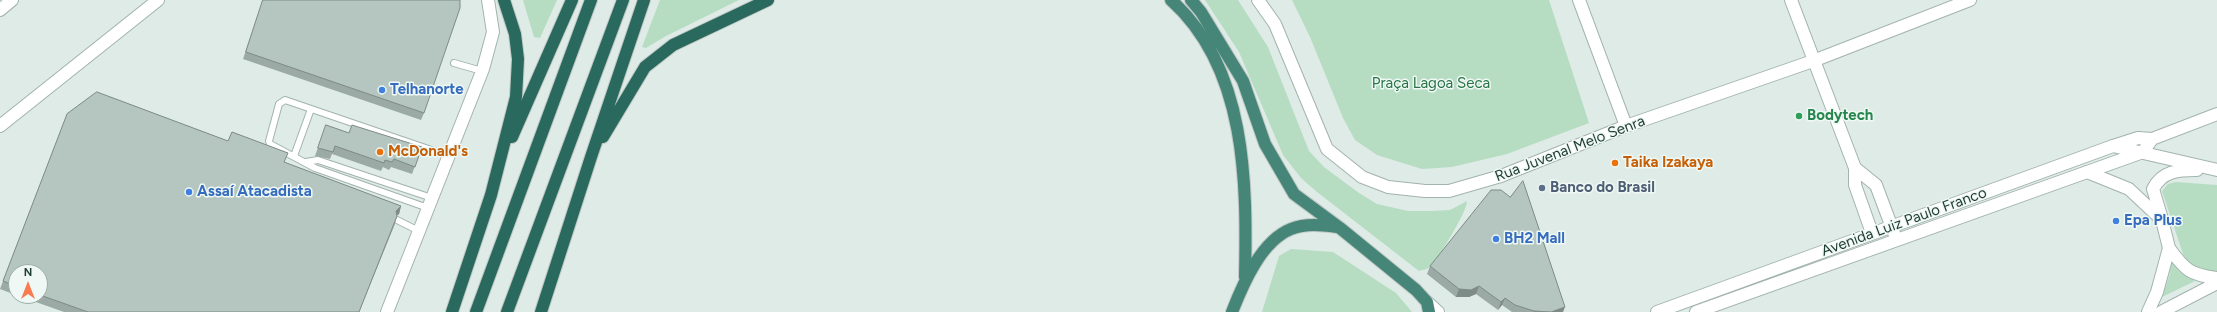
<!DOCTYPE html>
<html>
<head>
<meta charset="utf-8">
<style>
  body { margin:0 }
  #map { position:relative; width:2217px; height:312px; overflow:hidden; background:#dfebe6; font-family:Figtree,sans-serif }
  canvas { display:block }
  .north { position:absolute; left:8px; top:264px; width:40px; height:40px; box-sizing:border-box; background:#eff8f4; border:1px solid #9cada7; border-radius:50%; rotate:0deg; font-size:11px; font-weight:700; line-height:16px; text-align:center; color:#1f3c34 }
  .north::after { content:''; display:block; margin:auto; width:14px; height:18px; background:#f87c50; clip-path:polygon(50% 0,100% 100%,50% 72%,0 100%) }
</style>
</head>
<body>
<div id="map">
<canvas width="2217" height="312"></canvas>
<div class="north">N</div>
</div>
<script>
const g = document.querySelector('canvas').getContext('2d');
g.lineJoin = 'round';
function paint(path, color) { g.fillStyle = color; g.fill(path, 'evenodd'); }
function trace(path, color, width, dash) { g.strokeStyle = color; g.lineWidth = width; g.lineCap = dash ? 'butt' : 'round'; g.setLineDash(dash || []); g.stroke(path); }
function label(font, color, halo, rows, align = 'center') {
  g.font = font + ' Figtree,sans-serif'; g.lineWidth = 3; g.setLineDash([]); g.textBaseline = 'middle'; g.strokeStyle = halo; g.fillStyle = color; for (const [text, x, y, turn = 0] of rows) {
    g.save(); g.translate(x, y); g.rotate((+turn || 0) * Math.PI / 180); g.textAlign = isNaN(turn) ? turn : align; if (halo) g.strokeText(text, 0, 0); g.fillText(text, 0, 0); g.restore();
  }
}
paint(new Path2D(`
  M523,0H557L540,38L534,37Z
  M660,0H739L666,36L646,48L642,47Z
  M1205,0H1238L1268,47L1309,151L1324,167L1359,193L1377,204L1408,211H1431L1450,210L1467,201C1468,210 1438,259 1430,267C1428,269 1422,270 1419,271L1317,192L1301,178L1283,155L1239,52Z
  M1292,0H1549L1589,123L1507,154L1452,167L1422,169L1377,155L1355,140L1343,118L1310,37Z
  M2176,182L2217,185V273L2193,270L2183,254L2162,191L2168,184Z
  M1291,249L1333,252L1396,293L1412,312H1262L1279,256Z
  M2171,258L2185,274L2195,281L2162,297L2170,274Z`), '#b6ddc2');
const service = new Path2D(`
  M454,63L482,71
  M294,156L311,109
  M306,162L318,160L432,198
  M428,208L315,168L270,144L269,141L279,104L285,100L449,156
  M397,220L419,231`);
const minor = new Path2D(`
  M1258,0L1275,24L1327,149L1362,177L1388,187L1425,191H1449L1501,176L1626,126L1813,61L1970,0
  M1579,0L1626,126
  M0,10L12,0
  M0,126L158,0
  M2113,146L2217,170
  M2087,172L2129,189L2162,220L2169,248L2157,292L2148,312
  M2162,219L2153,189C2162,171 2178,170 2197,170
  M2169,248C2185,270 2190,275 2217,278
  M387,312L483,69L493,32L488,0
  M2161,312L2217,283`);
const tertiary = new Path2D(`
  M1791,0L1855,168V185L1872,233
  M1855,168L1876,185L1894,233
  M1427,302L1438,312
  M1657,312L2113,146L2138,138L2152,139L2217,114
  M1696,312L2143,152L2152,139`);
const trunk = new Path2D(`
  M1171,0C1247,68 1247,183 1245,277
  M1191,0L1201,12L1243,81L1265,144L1294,194L1340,228L1416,290L1427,302L1429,312
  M1232,312C1243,284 1261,241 1291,229C1306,223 1322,225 1337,227`);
const motorway = new Path2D(`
  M512,137L572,0
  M603,137L645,67L673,45L768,0
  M452,312L491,195L516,97L518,59L515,34L504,0
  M476,312L591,0
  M507,312L623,0
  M541,312L591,157L644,0`);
trace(service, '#a2b3ad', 8);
trace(minor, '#a2b3ad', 14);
trace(tertiary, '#a2b3ad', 14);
trace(trunk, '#c0c8c6', 14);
trace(motorway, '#c0c8c6', 14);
trace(service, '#fff', 6);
trace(minor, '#fff', 12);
trace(tertiary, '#fff', 12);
trace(trunk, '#468678', 12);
trace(motorway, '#2a695d', 12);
paint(new Path2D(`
  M263,0L424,113L421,120L243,59Z
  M97,92L228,141L232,132L288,153L284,162L401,206L399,214L397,215V216L395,224L359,312H64L19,296H40V272H16V295L0,289L67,114Z
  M326,125L349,133L422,147L412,174L391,167L389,170L383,167L381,171L332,154L330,159L315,156Z
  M1430,266L1563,312H1512L1502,305L1498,310L1476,294L1469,297H1456L1427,274Z`), '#9baaa4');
paint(new Path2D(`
  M401,206L399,214L393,218L396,211Z
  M1479,286L1476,294L1469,297H1456L1459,289Z
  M1505,298L1502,305L1498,310L1501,302Z
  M1565,307L1563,312H1534V311Z`), '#7e8b86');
const building = new Path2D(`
  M263,0H460V8L424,113L246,52Z
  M97,92L228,141L232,132L288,153L284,162L401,206L396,211L397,216L359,312H88L40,295V272H16V286L3,281L67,114Z
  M326,125L349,133L352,125L422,147L415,167L394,159L392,162L385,160L384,163L335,146L333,152L318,148Z
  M1523,181L1565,307L1551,312L1534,311L1515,305L1505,298L1501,302L1479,286L1471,290L1459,289L1430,266L1491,190H1501L1510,197Z`);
paint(building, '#b4c6bf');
trace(building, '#7e8b86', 1);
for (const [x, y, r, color] of [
  [382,90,4,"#3f7fe0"],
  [1799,116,4,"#2e9e5b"],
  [380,152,4,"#e8710a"],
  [1615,163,4,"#e8710a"],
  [1542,188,4,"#5c6f8a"],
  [189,192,4,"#3f7fe0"],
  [2116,221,4,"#3f7fe0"],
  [1496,239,4,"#3f7fe0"]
]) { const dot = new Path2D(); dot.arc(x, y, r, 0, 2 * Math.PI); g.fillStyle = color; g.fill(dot); trace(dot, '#eff8f4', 1.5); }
label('15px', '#287446', '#eff8f4', [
  ["Praça Lagoa Seca",1431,84]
]);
label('bold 15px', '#366cbe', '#eff8f4', [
  ["Telhanorte",390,90],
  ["Assaí Atacadista",197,192],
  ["Epa Plus",2124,221],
  ["BH2 Mall",1504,239]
], 'left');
label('bold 15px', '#27864d', '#eff8f4', [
  ["Bodytech",1807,116]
], 'left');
label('15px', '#1f3c34', '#eff8f4', [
  ["Rua Juvenal Melo Senra",1570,149,-21],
  ["Avenida Luiz Paulo Franco",1904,222,-20]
]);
label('bold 15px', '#c56008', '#eff8f4', [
  ["McDonald's",388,152],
  ["Taika Izakaya",1623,163]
], 'left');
label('bold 15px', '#4e5e75', '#eff8f4', [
  ["Banco do Brasil",1550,188]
], 'left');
</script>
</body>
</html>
